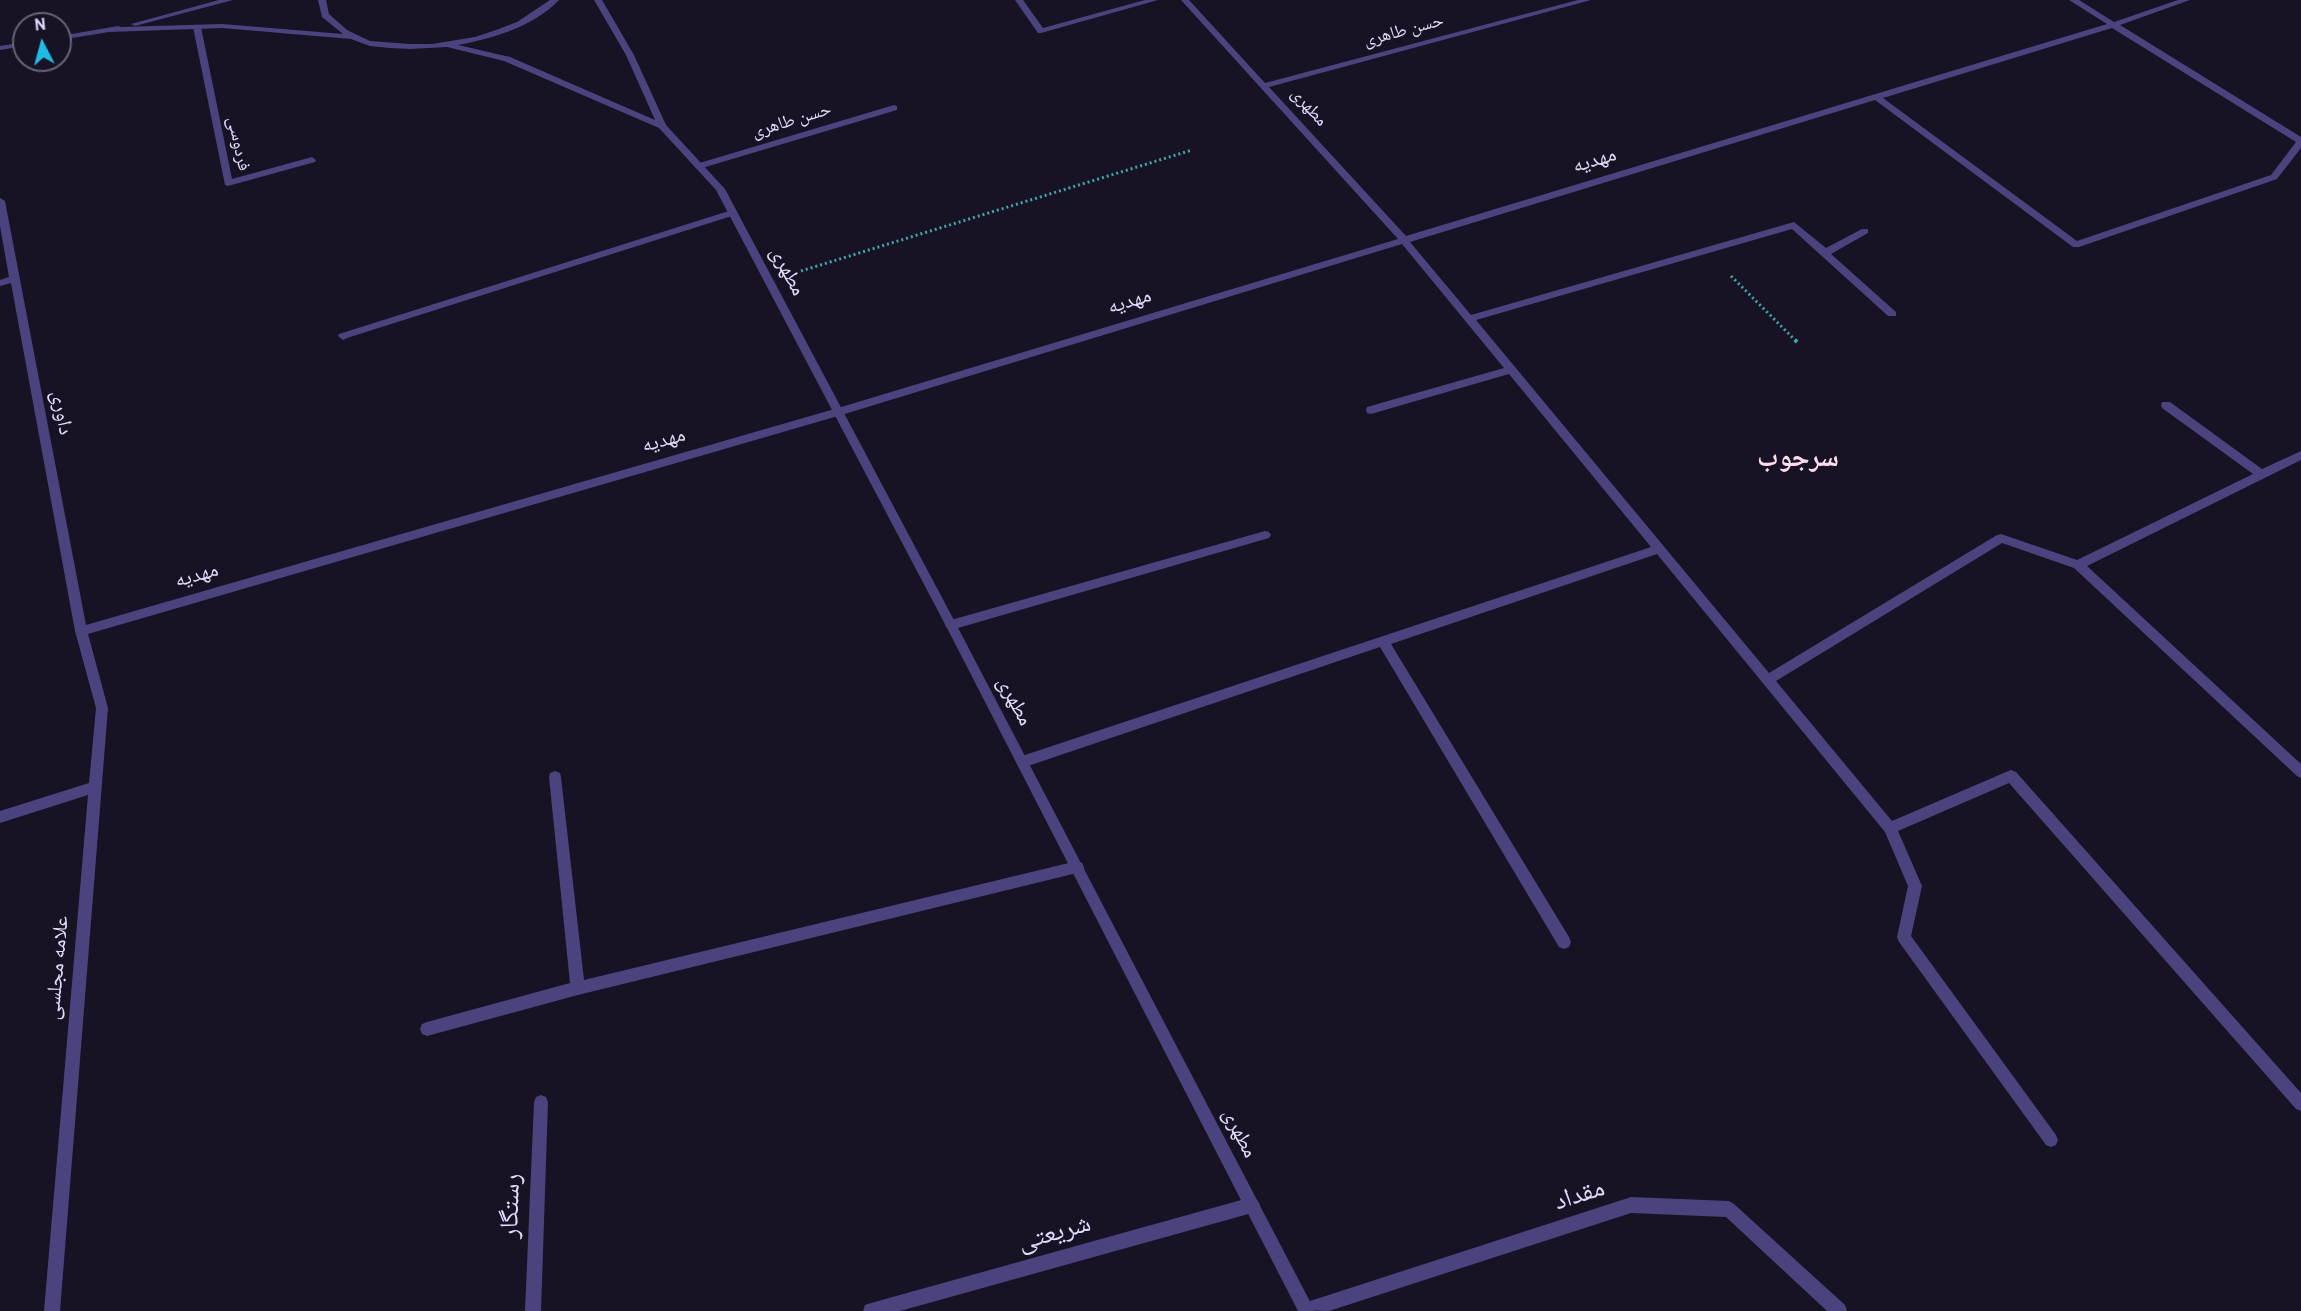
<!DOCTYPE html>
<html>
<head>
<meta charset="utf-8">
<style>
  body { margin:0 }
  #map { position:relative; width:2301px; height:1311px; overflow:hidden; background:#171224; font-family:Overpass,sans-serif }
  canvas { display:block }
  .north { position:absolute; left:12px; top:12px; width:60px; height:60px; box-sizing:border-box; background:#171224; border:2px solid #68627a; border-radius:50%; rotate:354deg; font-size:16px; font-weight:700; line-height:24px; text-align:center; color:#e1dafa }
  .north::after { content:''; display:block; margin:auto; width:21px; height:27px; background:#1ebce2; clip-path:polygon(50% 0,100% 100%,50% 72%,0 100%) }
</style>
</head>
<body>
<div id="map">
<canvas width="2301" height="1311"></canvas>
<div class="north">N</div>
</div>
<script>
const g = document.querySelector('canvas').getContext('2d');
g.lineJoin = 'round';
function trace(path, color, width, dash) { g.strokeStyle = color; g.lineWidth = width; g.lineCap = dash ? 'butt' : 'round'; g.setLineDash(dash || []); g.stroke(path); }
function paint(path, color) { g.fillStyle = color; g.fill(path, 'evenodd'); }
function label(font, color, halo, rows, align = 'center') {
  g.font = font + ' Overpass,"Noto Naskh Arabic",sans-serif'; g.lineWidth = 6; g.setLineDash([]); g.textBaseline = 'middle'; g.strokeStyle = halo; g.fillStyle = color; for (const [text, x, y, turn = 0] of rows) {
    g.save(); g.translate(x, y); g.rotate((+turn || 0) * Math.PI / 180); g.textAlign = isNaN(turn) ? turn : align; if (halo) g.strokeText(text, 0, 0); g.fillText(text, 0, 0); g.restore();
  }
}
trace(new Path2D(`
  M801,271L1192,150
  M1731,276L1797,342`), '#3fa6a9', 3, [2, 3]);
trace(new Path2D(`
  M1795,340L1800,345`), '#3fa6a9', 4, [3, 4.5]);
paint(new Path2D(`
  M1015,0H1023L1043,28L1145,0H1158L1041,33H1038Z
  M1181,0H1189L1265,83L1578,0H1591L1269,87L1406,236L2107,24L2069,0H2079L2114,22L2178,0H2190L2120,25L2301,137V148L2277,179L2079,247H2073L1875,100L1410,242L1471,315L1794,222L1826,248L1862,229H1868V233L1831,254L1896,312V316H1888L1792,229L1476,320L1769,673L1997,535L2001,534L2077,560L2253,474L2162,408L2161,405L2162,402H2170L2262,469L2301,451V460L2087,566L2301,764V778L2297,776L2074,568L2002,543L1776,681L1892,821L2006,772L2011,770L2016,772L2301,1093V1111L2296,1109L2009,783L1898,831L1922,886L1911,936L2056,1135L2058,1140L2056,1145L2051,1147L2046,1145L1899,942L1897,937L1908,886L1885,832L1657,554L1391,644L1569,937L1571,942L1569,947L1564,949L1559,947L1380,647L1022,768L1018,766L1016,762L1018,758L1022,756L1651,547L1509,374L1371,414L1367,413L1366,410L1367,407L1504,368L1402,244L838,416L88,634L108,708L60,1311H44L88,795L0,823V811L89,783L96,708L75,631L11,283L0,286V280L9,277L0,226V198L5,201L86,625L838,408L1398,239ZM2112,28L2296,142L2271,175L2077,241L1883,98Z
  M194,25L201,27L232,179L312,157L316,160L315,162L228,186L225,185L193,27Z
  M894,105L897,106V110L702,168H696L694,166L696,164Z
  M732,210L735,211V215L347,338L343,340L338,336L339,334Z
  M1265,531L1269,532L1271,535L1269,538L951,630L947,628L945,625L947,622L951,620Z
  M555,771L560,773L561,777L584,980L1077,861L1082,863L1084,867L1082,871L1077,873L578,995L427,1036L422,1034L420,1029L422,1024L427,1022L570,983L549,777L550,773Z
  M541,1095L546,1097L548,1102L541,1311H525L534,1102L536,1097Z
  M1252,1197L1257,1200L1260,1205L1257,1210L1252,1213L900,1311H863L865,1305L871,1303Z
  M1631,1197L1729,1201L1734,1204L1845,1305L1847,1311H1827L1726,1217L1631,1213L1329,1311L1299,1310L1301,1304L1307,1302Z`), '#4b437d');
paint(new Path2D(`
  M219,0H233L135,26L131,24Z
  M318,0H326L329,14L347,30L370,41L410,44H432L475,37L496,30L517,22L550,0H559C533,27 494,38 458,45L510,57L655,120L626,55L594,0H602L634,55L666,125L725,189L955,622L1315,1311H1298L947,628L716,190L659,128L504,61L447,47L410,49L390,48L370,46L351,39L222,28L109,32L60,40V36L118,26L121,27L222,24L343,34L322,17Z
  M24,42V46L0,50V46Z`), '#4b437d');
label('18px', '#e1dafa', '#171224', [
  ["حسن طاهری",1404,32,-15],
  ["مطهری",1308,108,48],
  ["حسن طاهری",792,122,-17],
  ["فردوسی",237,144,78]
]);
label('21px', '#e1dafa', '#171224', [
  ["مهدیه",1595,162,-17],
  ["مطهری",786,272,62],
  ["مهدیه",1130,303,-17],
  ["داوری",60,413,79],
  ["مهدیه",664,442,-16],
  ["مهدیه",197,577,-16],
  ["مطهری",1013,702,62],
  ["علامه مجلسی",59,968,-85],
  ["مطهری",1238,1134,63]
]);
label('26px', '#e1dafa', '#171224', [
  ["مقداد",1580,1197,-18],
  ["رستگار",513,1206,-88],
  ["شریعتی",1055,1235,-16]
]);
label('bold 27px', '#fadcec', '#171224', [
  ["سرجوب",1798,461]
]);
</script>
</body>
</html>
